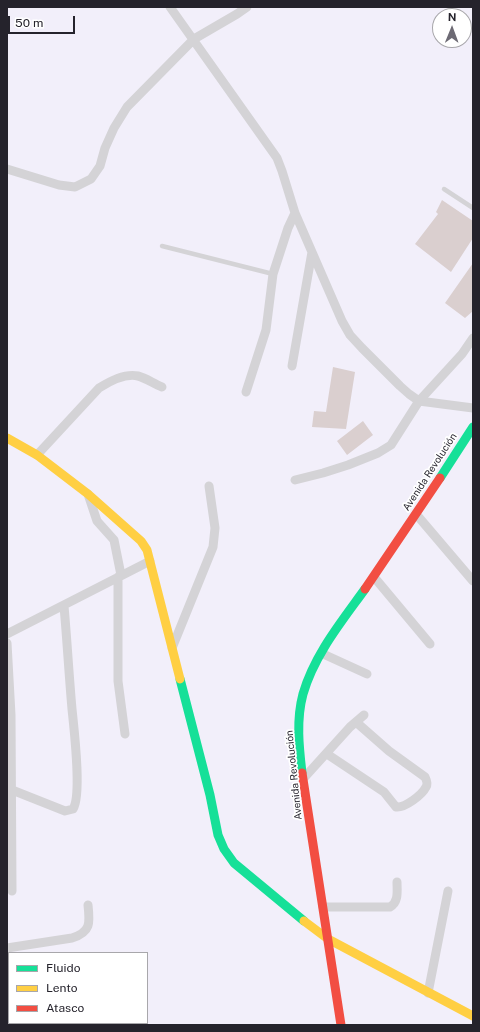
<!DOCTYPE html>
<html>
<head>
<meta charset="utf-8">
<style>
  body { margin:0 }
  #map { position:relative; width:480px; height:1032px; overflow:hidden; background:#f2effa; font-family:"Public Sans",sans-serif }
  canvas { display:block }
  .frame { position:absolute; inset:0; border:8px solid #25232c; pointer-events:none }
  .legend { position:absolute; left:8px; top:952px; width:140px; height:72px; box-sizing:border-box; background:#fff; border:1px solid #a8a7ab; margin:0; padding:5px 7px; list-style:none; font-size:12px; color:#25232c }
  .legend li { display:flex; align-items:center; gap:8px; height:20px }
  .legend b { width:20px; border:1px solid #a8a7ab }
  .north { position:absolute; left:432px; top:8px; width:40px; height:40px; box-sizing:border-box; background:#fff; border:1px solid #a8a7ab; border-radius:50%; rotate:1deg; font-size:11px; font-weight:700; line-height:16px; text-align:center; color:#25232c }
  .north::after { content:''; display:block; margin:auto; width:14px; height:18px; background:#6d6a74; clip-path:polygon(50% 0,100% 100%,50% 72%,0 100%) }
  .scale { position:absolute; left:8px; top:16px; width:67px; height:18px; box-sizing:border-box; border:2px solid #25232c; border-top:0; padding-left:5px; font-size:12px; line-height:14px; white-space:nowrap; color:#25232c; -webkit-text-stroke:3px #fff; paint-order:stroke }
</style>
</head>
<body>
<div id="map">
<canvas width="480" height="1032"></canvas>
<div class="frame"></div>
<ul class="legend">
<li><b style="height:5px;background:#16e098"></b>Fluido</li>
<li><b style="height:5px;background:#ffcf43"></b>Lento</li>
<li><b style="height:5px;background:#f24e42"></b>Atasco</li>
</ul>
<div class="north">N</div>
<div class="scale">50 m</div>
</div>
<script>
const g = document.querySelector('canvas').getContext('2d');
g.lineJoin = 'round';
function paint(path, color) { g.fillStyle = color; g.fill(path, 'evenodd'); }
function trace(path, color, width, dash) { g.strokeStyle = color; g.lineWidth = width; g.lineCap = dash ? 'butt' : 'round'; g.setLineDash(dash || []); g.stroke(path); }
function label(font, color, halo, rows, align = 'center') {
  g.font = font + ' "Public Sans",sans-serif'; g.lineWidth = 3.5; g.setLineDash([]); g.textBaseline = 'middle'; g.strokeStyle = halo; g.fillStyle = color; for (const [text, x, y, turn = 0] of rows) {
    g.save(); g.translate(x, y); g.rotate((+turn || 0) * Math.PI / 180); g.textAlign = isNaN(turn) ? turn : align; if (halo) g.strokeText(text, 0, 0); g.fillText(text, 0, 0); g.restore();
  }
}
paint(new Path2D(`
  M442,200L473,221V238L451,272L415,244L438,214L436,212Z
  M473,263V311L465,318L445,303Z
  M333,367L355,372L346,429L312,427L314,411L326,412Z
  M363,421L373,435L347,455L337,441Z`), '#dacfcf');
trace(new Path2D(`
  M444,189L473,208
  M162,246L273,274
  M71,1023L72,1025`), '#d4d3d6', 4.5);
trace(new Path2D(`
  M170,7L277,158L282,171L295,213L342,321L350,335L362,348L400,386L409,394L419,401L473,408
  M7,169L59,185L75,187L91,179L100,166L105,148L114,128L127,107L194,39L237,14L247,7
  M292,366L312,252
  M246,392L266,330L273,274L288,228L295,213
  M37,455L99,388C110,381 125,373 138,376C146,378 154,384 162,387
  M295,480L323,473L348,465L378,453L391,445L419,401L462,354L473,338
  M88,494L97,521L114,540L121,575
  M416,514L473,581
  M118,577V681L125,734
  M374,577L430,644
  M7,634L150,561
  M7,643L11,715L12,891
  M172,648L213,547L215,528L209,486
  M321,653L367,674
  M327,754L384,792L396,807C405,808 422,795 426,787C428,784 427,781 425,777L389,751L356,722
  M303,779L350,727L364,715
  M7,788L65,811L73,809C82,795 74,729 72,709C69,675 67,640 64,606
  M323,907H390C399,902 397,891 397,882
  M7,948L72,938C91,932 90,923 88,905
  M428,993L448,891`), '#d4d3d6', 9);
trace(new Path2D(`
  M440,478L473,427
  M180,679L210,795L218,835L224,849L234,863L304,921
  M302,773C299,747 296,720 303,694C314,655 342,621 365,589`), '#16e098', 9);
trace(new Path2D(`
  M7,438L37,455L88,494L141,541L147,550L180,679
  M304,921L328,939L473,1016`), '#ffcf43', 9);
trace(new Path2D(`
  M365,589L440,478
  M302,773L341,1025`), '#f24e42', 9);
label('10px', '#25232c', '#fff', [
  ["Avenida Revolución",430,472,-57],
  ["Avenida Revolución",294,775,-96]
]);
</script>
</body>
</html>
